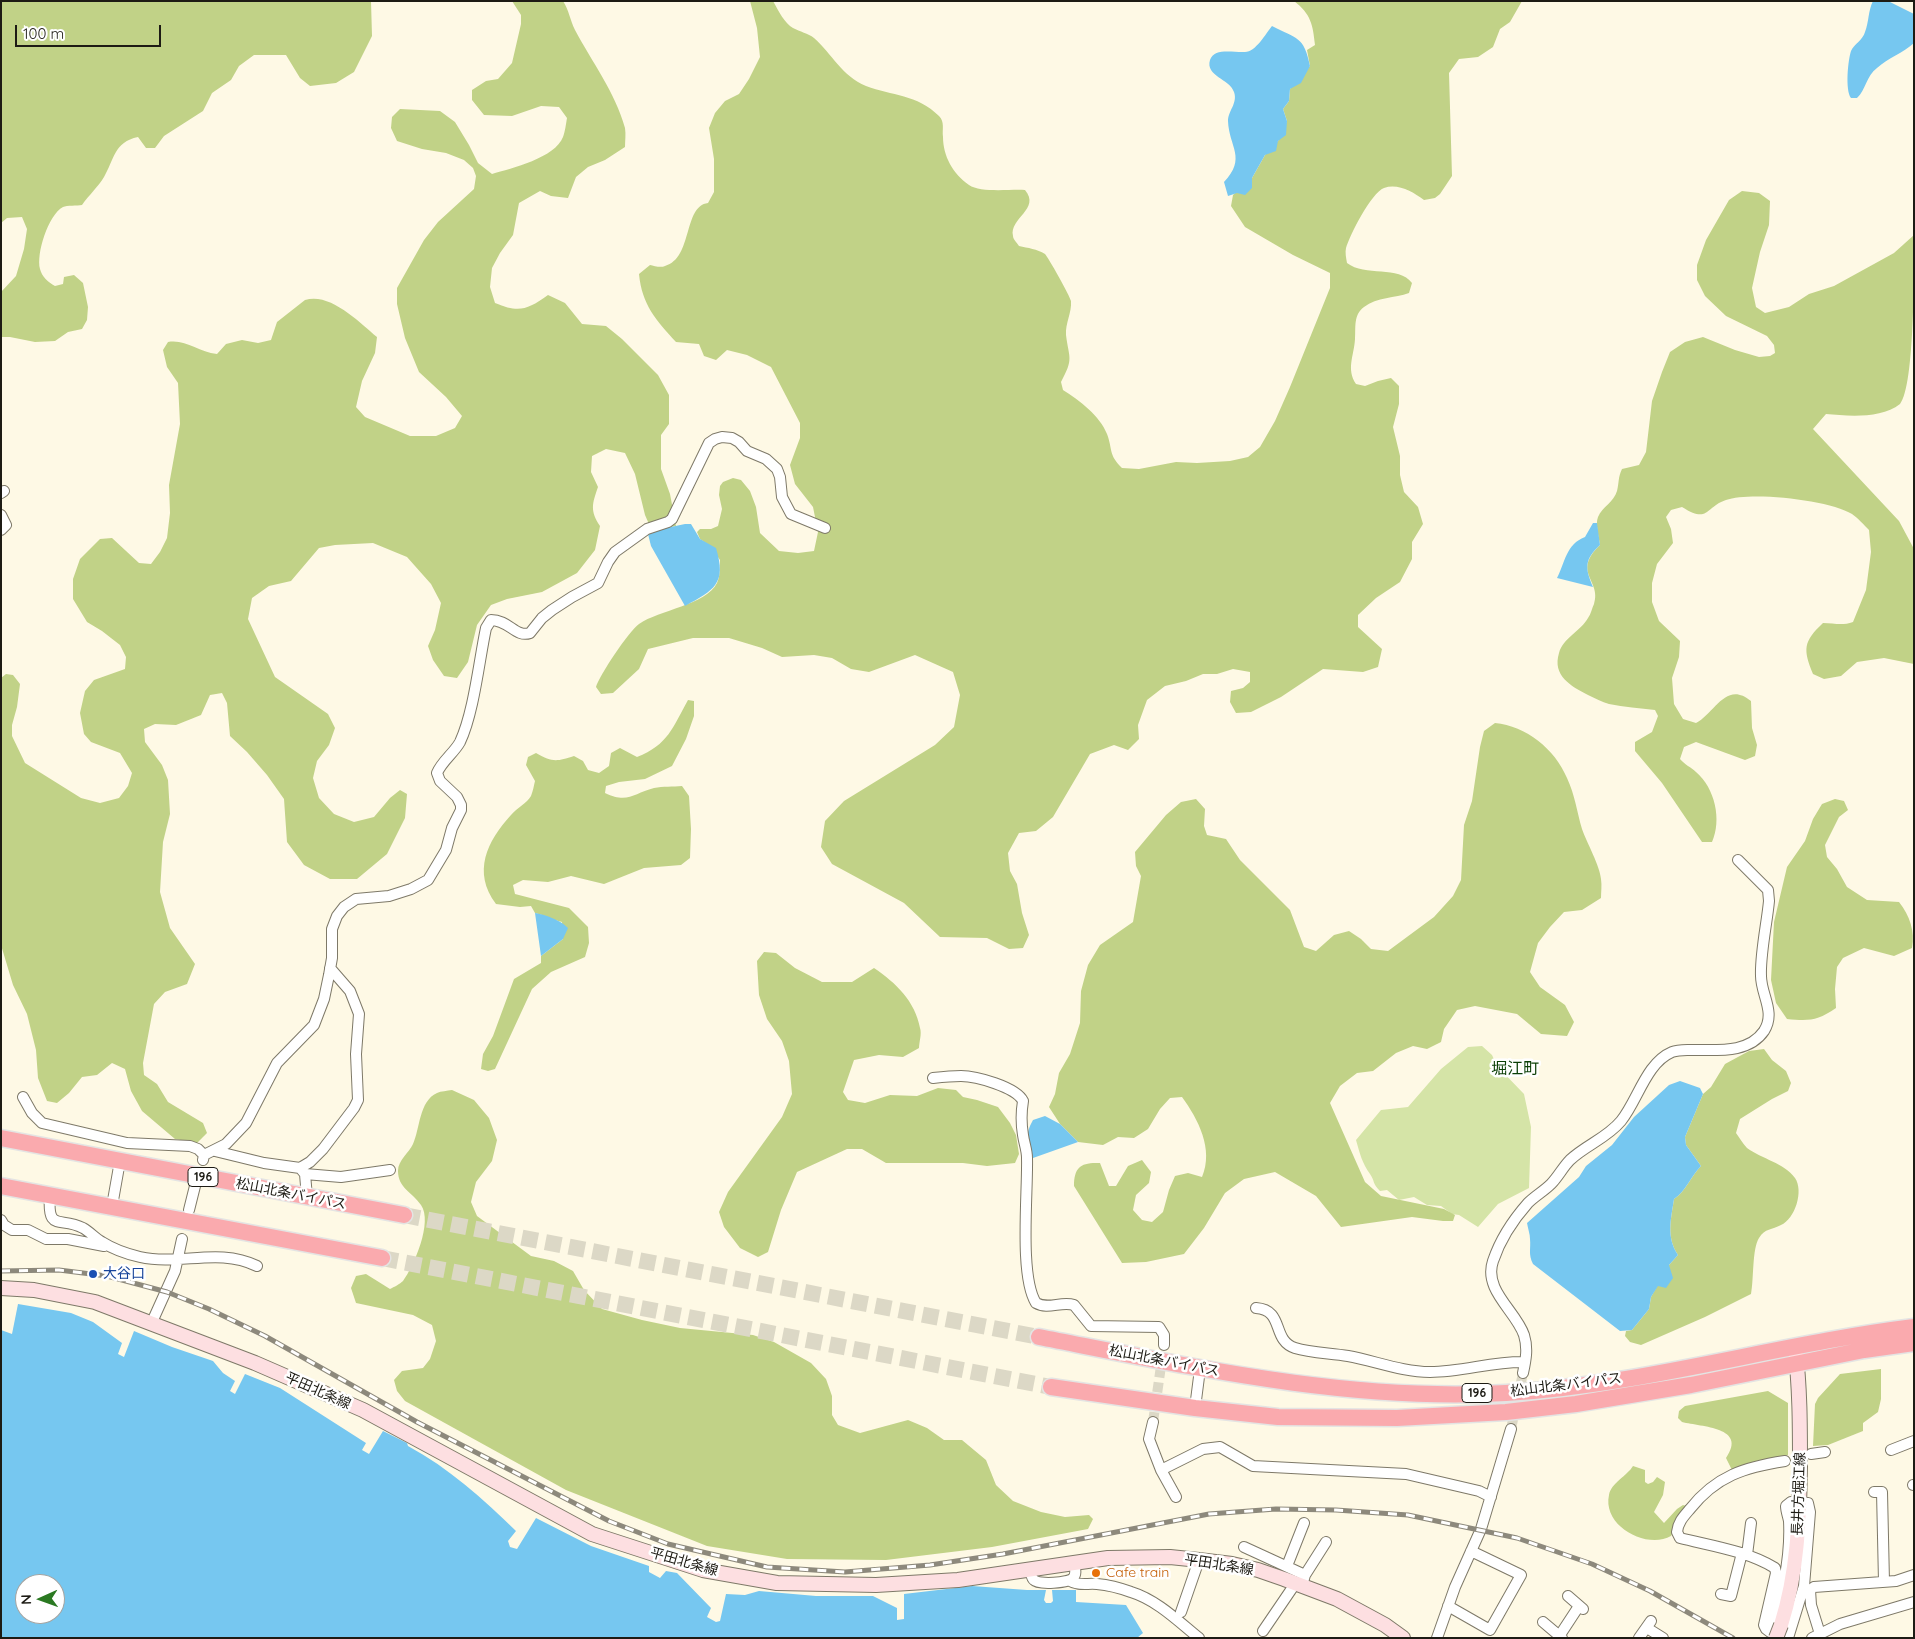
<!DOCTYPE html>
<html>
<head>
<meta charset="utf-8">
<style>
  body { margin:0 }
  #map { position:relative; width:1915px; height:1639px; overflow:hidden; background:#fef9e5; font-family:Quicksand,sans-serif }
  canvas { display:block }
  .frame { position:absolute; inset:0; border:2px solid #1d1b14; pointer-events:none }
  .north { position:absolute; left:15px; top:1574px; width:50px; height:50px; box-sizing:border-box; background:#fff; border:1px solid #a5a4a1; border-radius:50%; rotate:268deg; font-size:14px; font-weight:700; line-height:20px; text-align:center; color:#1d1b14 }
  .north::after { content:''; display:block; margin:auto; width:18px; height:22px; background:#2b7922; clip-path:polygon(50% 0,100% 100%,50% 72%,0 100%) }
  .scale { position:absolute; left:15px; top:25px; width:146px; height:22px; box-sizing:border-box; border:2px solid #1d1b14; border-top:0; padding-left:6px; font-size:15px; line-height:18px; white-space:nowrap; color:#1d1b14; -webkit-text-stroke:4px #fff; paint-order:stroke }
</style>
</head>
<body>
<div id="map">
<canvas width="1915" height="1639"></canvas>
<div class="frame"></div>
<div class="north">N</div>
<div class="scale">100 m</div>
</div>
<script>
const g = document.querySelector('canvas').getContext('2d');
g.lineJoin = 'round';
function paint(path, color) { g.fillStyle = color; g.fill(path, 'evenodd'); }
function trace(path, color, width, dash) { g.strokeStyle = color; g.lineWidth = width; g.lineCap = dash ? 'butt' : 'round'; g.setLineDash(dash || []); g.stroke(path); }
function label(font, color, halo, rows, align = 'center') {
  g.font = font + ' Quicksand,"Noto Sans JP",sans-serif'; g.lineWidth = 5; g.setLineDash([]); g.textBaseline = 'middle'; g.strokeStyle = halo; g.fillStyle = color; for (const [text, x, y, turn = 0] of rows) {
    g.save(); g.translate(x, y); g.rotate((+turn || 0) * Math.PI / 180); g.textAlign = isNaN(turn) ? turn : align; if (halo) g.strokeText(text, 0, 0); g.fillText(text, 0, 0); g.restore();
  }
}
paint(new Path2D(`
  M1482,1046L1492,1055L1497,1066L1524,1094L1531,1127L1529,1188L1498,1204L1478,1227L1459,1215L1452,1214L1441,1206L1427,1205L1414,1197L1399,1200L1387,1190L1380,1191C1372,1183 1375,1181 1370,1174C1362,1163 1360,1154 1356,1140L1381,1110L1408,1107L1441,1069L1468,1047Z`), '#d5e4a7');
paint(new Path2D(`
  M1,1H371L372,36L354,72L336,83L310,86L300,78L286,55H254L239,66L231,80L212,93L203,111L164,136L155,148H146L138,137C114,142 114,160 104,177C98,187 89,195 82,205C77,206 67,205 63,207C48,215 36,254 40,269C42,277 48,282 55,286L63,284L64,277L74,275L83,283L88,307L87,320L82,329L68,332L55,341L35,342L10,337H1V292L16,276L24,249L27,229L22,217L7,218L1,223Z
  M512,1H563C569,10 570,20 575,30C592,62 615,92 625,128C626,134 625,141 625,147L605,160L588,167L576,177L568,198L551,196L540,191L519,203L513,235L500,253L492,268L490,287L495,303C519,313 527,310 548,295L565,303L582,324L606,326L622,339L658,375L669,395V424L661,435V469L670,494L676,526L652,531L645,515L635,474L625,453L606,449L592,456L591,472L598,487C592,504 590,511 600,526L595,550L577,573L542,592L507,599L491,605L477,625L468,662L457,678L444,676L433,660L428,646L435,630L441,603L431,584L407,557L373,543L335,545L319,548L291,581L269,586L252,598L248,619L275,677L328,714L335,728L329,745L317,761L313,778L319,798L334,814L354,822L374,817L390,798L400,790L407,794L405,818L387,854L357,879H330L304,865L287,842L284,799L267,775L247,752L230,736L227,703L222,693L210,695L201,715L176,725L155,724L144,729L145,742L162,765L168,780L170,814L163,842L160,892L170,928L195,964L187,984L165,992L154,1004L143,1063L144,1075L157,1084L168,1102L203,1123L207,1133L197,1143L175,1139L142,1111L131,1091L125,1069L112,1063L97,1075L82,1077L69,1093L57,1103L47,1101L38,1078L36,1050L27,1014L13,985L1,945V678L6,674L13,675L20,684L17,707L12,725V736L25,763L81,798L100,803L119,798L128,786L132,773L120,753L91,742L84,734L80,713L85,691L94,680L125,669L126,657L120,645L102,631L87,622L73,599V579L80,559L100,539L112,538L139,563L151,564L160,552L167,538L170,513L169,485L180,424L178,383L167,367L163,350L168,342C186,339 198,352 217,354L226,344L242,340L258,343L271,340L277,322L305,300C330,292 359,322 377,337L375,353L362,381L356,407L365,417L410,436H436L455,428L462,416L446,397L419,372L405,338L397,304V288L424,240L438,222L474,189L476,176L473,168L464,160L446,153L422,149L397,141L391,128L392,117L400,109L440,111L455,122L469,145L478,163L492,174C512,168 555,158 563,137C565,132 566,124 567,118L559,107L541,106L512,116L484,115L472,100V90L486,81L498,79L512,63L521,24V15Z
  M750,1H773C778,10 785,24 793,28C800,32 808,33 814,38C832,54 842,76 866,86C892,96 917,94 939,116C945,122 942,129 943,137C943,156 953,174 969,185C980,193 1010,189 1025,190C1041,209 1009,218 1013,236C1013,239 1017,243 1019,246C1028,248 1037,249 1045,254C1048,257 1070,296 1071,301C1072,312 1065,324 1066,335C1069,359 1074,358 1061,382L1063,390C1079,400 1100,416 1107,434C1113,450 1108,454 1122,468L1139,469L1176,462L1197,463L1230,461L1248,457L1260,447L1275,421L1290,387L1330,288V273L1293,255L1245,227L1231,206L1233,195L1252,178L1265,155L1278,141L1287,121L1283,109L1289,101L1290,89L1310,66L1307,50L1315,45C1313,25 1311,14 1294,1H1522L1510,22L1500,29L1493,47L1478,57L1459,59L1449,73L1452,176L1440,194L1435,198L1424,200C1413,192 1398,183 1384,188C1371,193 1350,235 1346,248C1345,252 1346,258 1347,263C1365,277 1399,265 1412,283L1409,293C1395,298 1377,297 1364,307C1353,315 1356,328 1355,339C1354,356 1346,369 1356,384L1365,386L1378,381L1391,378L1399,386V404L1393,427L1400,456V475L1404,492L1418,507L1423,524L1412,542V559L1400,582L1376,598L1358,615V627L1382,649L1378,667L1363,672L1323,669L1281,697L1251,712L1236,713L1230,702L1231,691L1243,688L1250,682V672L1233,669L1217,674H1203L1186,681L1165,686L1147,700L1138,725L1139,739L1128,750L1114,745L1090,754L1053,817L1036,831L1019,833L1008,853L1010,871L1017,884L1022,913L1029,935L1023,948L1009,949L987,938L940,937L904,903L832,864L821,847L825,821L844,801L935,745L954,727L960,695L953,672L915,655L869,672L851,669L832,658L814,655L782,657L762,648L729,638H693L648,649L639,669L613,693L601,694L596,687C599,676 629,631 639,624C659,610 706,605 717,583C720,577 720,568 720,560L710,546L700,539L697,532L700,529H711L718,526L722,509L719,495L720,486L723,482L733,478L741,480L750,491L756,507L760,533L779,551L798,553L814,551L818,532L813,507L795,484L790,465L800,438V423L771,367L747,355L727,350L716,360L704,356L699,344L676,342C656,320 642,305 639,274L650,265C654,266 661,268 665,266C693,258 683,206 708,203L714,192V159L709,128L715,113L725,101L739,94L749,79L760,57L757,28Z
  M1742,191L1759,193L1770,201L1769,225L1760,252L1752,288L1756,307L1765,313L1789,307L1809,294L1834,286L1894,253L1914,235C1914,265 1915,386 1900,404C1881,419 1848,416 1826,414L1813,429L1899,521L1914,549V664L1884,658L1857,662L1841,676L1824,679L1813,674C1803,649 1803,642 1823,623C1834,623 1842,626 1853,622L1866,590L1871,552L1869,530C1864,525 1858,518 1852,514C1830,500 1751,491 1726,500C1705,507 1709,524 1682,507L1671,510L1666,517L1671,529L1673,543L1657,564L1652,583V602L1659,621L1680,641L1679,657L1672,678L1674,704L1683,719L1696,723C1715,713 1726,680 1751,701L1752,728L1757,745L1755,756L1745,760L1696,742L1684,747L1680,759C1685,765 1691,767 1696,772C1715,788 1722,820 1712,842H1702L1662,783L1635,751V742L1652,732L1658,716L1655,710C1640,708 1624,707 1609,704C1602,702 1595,698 1588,695C1571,686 1552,676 1559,653C1563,638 1581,631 1588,618C1591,614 1592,608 1594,604C1602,580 1571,573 1600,545C1599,537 1595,524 1598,517C1602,507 1614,502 1617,491C1619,483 1618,477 1622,469L1639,465L1646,452L1652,401L1662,372L1670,352L1685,342L1703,337L1735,350L1759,357L1770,356L1775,353L1774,345L1767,336L1726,316L1705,296L1697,280V265L1706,240L1729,200Z
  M688,700L694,701V716L686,739L672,766L645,779L619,782L606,786L605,793C628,804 634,793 654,788C663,786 673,787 682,786L689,796L691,829L690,858L681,865L644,868L604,884L571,876L548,882L523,880L513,885L515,894L569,908L588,927L589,943L585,957L551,972L532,989L495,1069L488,1071L481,1069L483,1054L493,1036L514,979L541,963V956L563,939L562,922C552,920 545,915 535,913L531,906L520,907L496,904C472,872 487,841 511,815C517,808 527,803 531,796C533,791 534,785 535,781L526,765L528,757L536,753C552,762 556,762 574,756L583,761L588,770L599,773L609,766L611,753L620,748L637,757C668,745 673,727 688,700Z
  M1495,723C1526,726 1555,749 1567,778C1575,795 1577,812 1582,829C1587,843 1600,866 1601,879C1602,885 1601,892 1601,898L1582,910L1564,912L1550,927L1538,943L1530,972L1540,987L1565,1005L1574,1022L1567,1036L1541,1034L1517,1014L1475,1006L1457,1010L1444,1029L1441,1042L1427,1049L1413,1046L1396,1053L1373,1071L1357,1073L1340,1086L1330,1103L1365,1182L1381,1196L1444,1209L1455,1215L1453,1221H1443L1412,1217L1341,1227L1316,1196L1275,1172L1244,1179L1225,1193L1204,1228L1184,1254L1146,1262L1122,1263L1074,1186C1074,1167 1081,1162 1100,1163L1109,1186H1116L1128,1166L1142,1160L1151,1172L1149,1183L1136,1195L1133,1210L1142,1220L1152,1222L1163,1212L1169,1190L1175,1176L1188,1173L1202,1177C1214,1149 1198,1119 1182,1097L1170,1098L1160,1109L1148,1129L1134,1138L1118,1137L1103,1145L1078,1142L1060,1124L1049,1107L1055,1094L1059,1073L1070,1054L1080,1023L1081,991L1088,965L1100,945L1133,922L1141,876L1136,866L1135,852L1166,815L1181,802L1196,799L1205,809L1204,826L1207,835L1226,839L1240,860L1290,910L1304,947L1316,951L1334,935L1349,931L1361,939L1371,949L1388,951L1434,917L1453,896L1461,880L1464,825L1472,801L1480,747L1484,731Z
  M1835,799L1844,801L1848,810L1839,817L1825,845L1827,857L1837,869L1847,887L1867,900L1899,902C1910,916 1915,931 1912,948L1894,956L1864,948L1843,958L1837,967L1835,989L1836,1008C1817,1021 1809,1021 1787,1019L1776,1003L1771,980L1774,922L1787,867L1805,841L1813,819L1822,804Z
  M764,952L776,953L795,968L822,982H852L874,968C896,983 915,1001 920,1028C922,1034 919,1042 919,1048L903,1057L879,1055L854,1060L843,1092L848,1100L865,1103L890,1095L917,1096L938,1088L956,1090L963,1097L977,1100L998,1107L1010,1123L1016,1135L1019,1154L1015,1163L987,1166L963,1163H886L862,1149H847L797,1172L781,1210L768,1252L758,1257L740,1248L724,1227L719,1212L728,1192L782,1117L792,1094L789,1061L782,1041L767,1019L759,995L757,961Z
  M1764,1049L1772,1060L1786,1071L1791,1083L1788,1091L1772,1099L1740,1119L1736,1133C1739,1137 1743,1144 1747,1148C1762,1159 1784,1163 1795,1178C1804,1191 1795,1219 1781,1225C1772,1230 1765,1228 1759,1238C1752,1249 1754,1279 1751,1294L1705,1317L1641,1345L1630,1342L1625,1336L1626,1331L1632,1330L1649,1309L1651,1297L1669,1265L1678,1255C1666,1237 1671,1219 1674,1199C1686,1191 1691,1176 1701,1166L1686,1145L1685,1137L1703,1094L1711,1087L1725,1064L1749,1051Z
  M452,1090L474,1100L489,1118L497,1140L492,1161L476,1182L471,1202L477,1216L531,1256L554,1261L573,1271L584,1290L602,1309L642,1320L680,1328L753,1335L774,1342L811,1363L826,1379L832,1396V1415L838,1425L860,1433L908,1420L927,1428L944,1440H962L986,1460L996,1485L1013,1501L1041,1512L1065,1517L1089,1515L1093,1519L1088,1529L992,1547L886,1560L787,1559L707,1546L566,1490L405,1401L397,1391L394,1380L402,1371L423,1368L430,1359L436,1341L432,1325L413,1315L356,1303L351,1288L356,1276L366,1274L390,1289C394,1287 400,1284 403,1281C414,1266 433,1222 421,1205C412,1192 398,1188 398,1171C398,1160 409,1153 413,1144C420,1129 419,1101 437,1093C441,1091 447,1091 452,1090Z
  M1881,1369V1399L1878,1412L1863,1423V1431L1828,1445L1813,1446L1815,1404L1818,1398L1840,1374Z
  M1768,1391L1788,1403V1455L1732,1470L1726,1458C1748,1427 1702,1427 1682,1422L1678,1418L1679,1411L1685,1406Z
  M1633,1466L1645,1470V1482L1648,1484L1653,1482L1657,1477L1665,1482L1663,1495L1654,1512L1664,1523L1677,1509L1683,1505L1686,1506L1671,1536C1647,1550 1602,1526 1609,1495C1611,1483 1627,1476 1633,1466Z`), '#c1d287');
paint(new Path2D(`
  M1873,1H1888L1914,14V43C1903,53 1888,58 1877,68C1866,76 1866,90 1857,98H1851C1845,90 1848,60 1851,51C1854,44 1863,40 1865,32C1869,22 1868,11 1873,1Z
  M1272,26C1297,39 1304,36 1310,66L1301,83L1290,89L1289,101L1283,109L1287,121L1286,135L1278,141L1276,151L1265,155L1252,178V188L1245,195L1237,193L1228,196L1224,182C1247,158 1229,147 1228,121C1228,111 1238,103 1234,92C1230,79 1205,76 1210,60C1214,47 1235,53 1245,52C1256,52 1266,33 1272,26Z
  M1593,523H1597L1600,545C1584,560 1585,568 1593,587L1557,578C1565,563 1566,544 1585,537Z
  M685,524H691L700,539L716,548C727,584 714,590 685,606L651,546L648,534L652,531Z
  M535,913C544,914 562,921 568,928L563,939L541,956Z
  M1680,1081L1700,1088L1703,1094L1685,1137L1686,1145L1701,1166C1691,1176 1686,1191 1674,1199C1671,1219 1666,1237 1678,1255L1669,1265L1673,1278L1666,1288L1658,1286L1651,1297L1649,1309L1632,1330L1620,1331L1533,1264C1528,1254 1531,1249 1530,1239C1530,1234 1528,1229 1527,1223L1579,1177L1586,1166L1612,1145L1634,1117L1669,1085Z
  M1045,1116L1060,1124L1078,1142L1033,1158C1028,1142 1024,1136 1033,1120Z
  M18,1304L71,1313L93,1322L122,1343L118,1354L124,1357L134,1331L172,1347L213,1361L223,1373L235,1381L230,1391L235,1394L245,1374L280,1388L366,1443L362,1450L369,1454L383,1431L407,1443L408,1446C449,1468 483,1499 516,1531L508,1541L510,1547L517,1549L536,1518L591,1546L649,1566V1572L660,1578L666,1571L677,1573L711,1608L707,1617L716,1622L720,1621L726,1594L745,1595L759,1591L816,1596H873L897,1608V1620L904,1619V1594L972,1586L1027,1590H1046L1044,1600L1046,1603H1051L1053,1601L1052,1590H1076V1602L1126,1605L1143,1633L1137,1638H1V1330L12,1334ZM25,1584H55V1614H25Z`), '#76c7f0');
trace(new Path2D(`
  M1153,1422L1164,1345
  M1511,1429L1523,1373`), '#dcd8c6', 10, [10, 5]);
trace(new Path2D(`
  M404,1215L1039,1337
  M382,1258L1051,1387`), '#dcd8c6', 16, [16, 8]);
const minor = new Path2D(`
  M1,493L4,491
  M1,515L6,525L1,530
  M933,1078C942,1077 951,1076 961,1076C976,1076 1016,1087 1023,1101C1021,1113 1021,1123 1023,1135C1024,1143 1027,1150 1027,1158C1028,1192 1019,1276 1036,1303C1048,1310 1061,1301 1074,1305L1091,1326L1159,1327L1164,1335V1345
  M23,1097L32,1113L42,1123L127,1143L190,1146L198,1149L204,1155
  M215,1151L264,1163L300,1168L305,1174L307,1197
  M203,1160L204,1155L226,1144L246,1123L277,1063L314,1025L324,999L329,975L332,958V929L337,916L344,907L356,899L389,896L411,889L428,880L446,850L452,828L461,810V805L457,797L440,781L437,773C442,761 454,753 460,742C474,712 479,661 486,628L491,620C509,620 516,638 530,633L542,618L552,610L572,597L598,583L608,562L615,552L647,529L668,522L672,519L709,443L715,439L722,437L732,438L739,442L747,451L766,459L777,469L780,477L782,497L791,514L825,528
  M300,1168L310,1162L323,1149L354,1108L358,1100L356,1054L359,1014L350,991L330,968
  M305,1174L341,1177L390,1170
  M50,1195C47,1233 60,1216 83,1228C90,1232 95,1238 102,1242C113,1249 127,1254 140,1257C180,1266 218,1247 257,1266
  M112,1206L120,1161
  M189,1210L196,1182
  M1,1220L4,1225L12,1230H28L46,1239H68L104,1246
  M1256,1308C1285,1310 1271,1340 1295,1348C1311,1353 1331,1353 1348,1356C1375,1361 1403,1372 1430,1372C1463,1372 1493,1361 1525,1362
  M152,1322L175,1271L182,1239
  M1523,1373C1526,1359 1528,1348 1524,1335C1516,1311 1483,1290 1493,1261C1500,1240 1513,1220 1528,1203C1535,1196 1544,1191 1551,1184C1558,1177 1563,1167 1570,1160C1586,1145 1607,1138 1621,1121C1638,1100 1646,1063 1672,1052C1679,1049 1687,1050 1695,1050C1719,1050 1749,1053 1764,1031C1776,1012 1761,995 1761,976C1760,954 1767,923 1769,901L1768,890L1738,860
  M1195,1408L1200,1369
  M1153,1422L1149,1439L1161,1470L1176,1497
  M1891,1450L1914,1441
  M1811,1454L1825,1452
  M1785,1461C1745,1467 1716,1476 1690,1509C1684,1516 1678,1522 1677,1532L1680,1538C1712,1546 1747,1551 1775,1568L1776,1573L1764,1625L1766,1629L1770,1632C1782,1597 1791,1559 1789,1521C1788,1516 1786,1511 1786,1506L1791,1502L1808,1503L1810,1512L1804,1586L1788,1638
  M1161,1470L1203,1449L1220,1447L1253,1466L1406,1474L1479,1491L1491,1497
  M1913,1485H1914
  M1874,1492H1882L1884,1582
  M1244,1547L1305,1575L1302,1586
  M1747,1555L1751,1523
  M1287,1566L1304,1523
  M1030,1569C1031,1572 1031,1578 1034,1580C1038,1585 1069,1583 1073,1578C1077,1574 1075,1568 1074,1562
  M1305,1575L1326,1542
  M1070,1581C1078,1586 1088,1583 1097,1584C1108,1585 1120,1588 1131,1592C1157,1600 1178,1621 1199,1638
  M1721,1594L1731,1596L1742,1553
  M1568,1596L1583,1609
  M1448,1606L1490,1630L1521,1575L1471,1551
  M1181,1612L1199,1560
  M1543,1622L1562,1638
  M1647,1628L1663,1638
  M1263,1631L1295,1584
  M1820,1634L1811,1605L1810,1590L1814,1587L1896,1581L1914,1575
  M1437,1638L1455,1587L1481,1529L1511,1429
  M1558,1638L1579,1606
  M1639,1638L1651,1621
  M1812,1638L1840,1624L1914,1602`);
const secondary = new Path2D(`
  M1,1288L34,1290L95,1302L255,1363L363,1410L592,1534L703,1570L777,1583L876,1585L958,1580L1108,1558L1170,1557L1199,1560L1232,1564L1258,1570L1284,1579L1337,1599L1385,1625L1403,1638
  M1781,1625C1798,1571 1799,1522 1800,1466C1800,1426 1800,1387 1795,1347`);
const trunk = new Path2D(`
  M1,1138L404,1215
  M1,1186L382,1258
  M1039,1337C1193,1367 1348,1402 1506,1393C1644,1385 1777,1344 1914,1327
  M1051,1387L1195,1408L1278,1417L1397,1418L1506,1412L1576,1404L1691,1385L1864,1350L1914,1343`);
trace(minor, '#7e7968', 12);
trace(secondary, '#7e7968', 16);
trace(trunk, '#e4e4e3', 19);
trace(minor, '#fff', 10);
trace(secondary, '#fddfe1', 14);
trace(trunk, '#faaaae', 16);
const rail = new Path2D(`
  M1,1271L59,1270L107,1276L167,1292L209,1309L265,1336L417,1422L609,1521L668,1544L767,1567L845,1572L930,1565L1003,1554L1209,1514L1276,1509L1336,1510L1408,1515L1517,1538L1592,1564L1650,1591L1733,1638`);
trace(rail, '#8d897c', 5);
trace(rail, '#fff', 3, [9]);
const secondaryBridge = new Path2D(`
  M1776,1638L1781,1625`);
trace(secondaryBridge, '#7e7968', 16, []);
trace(secondaryBridge, '#fddfe1', 14);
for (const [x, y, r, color] of [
  [93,1274,5,"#1a4fb4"],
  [1096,1573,5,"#e8710a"]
]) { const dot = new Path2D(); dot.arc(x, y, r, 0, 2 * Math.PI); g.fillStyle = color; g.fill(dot); trace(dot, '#fff', 2); }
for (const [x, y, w] of [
  [203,1177,30],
  [1477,1393,30]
]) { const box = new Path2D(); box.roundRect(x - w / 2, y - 9.5, w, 19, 4); g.fillStyle = '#fff'; g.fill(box); trace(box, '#1d1b14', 1); }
label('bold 12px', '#1d1b14', null, [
  ["196",203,1177],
  ["196",1477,1393]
]);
label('14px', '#1d1b14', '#fff', [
  ["松山北条バイパス",291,1194,11],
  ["松山北条バイパス",1164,1361,11],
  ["松山北条バイパス",1566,1385,-7],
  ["平田北条線",318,1391,24],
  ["長井方堀江線",1799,1494,-88],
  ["平田北条線",684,1562,16],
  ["平田北条線",1219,1565,9]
]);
label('14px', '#164399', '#fff', [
  ["大谷口",103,1274]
], 'left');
label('14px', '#c56008', '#fff', [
  ["Cafe train",1106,1573]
], 'left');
label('16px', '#0a3e05', '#fff', [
  ["堀江町",1515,1069]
]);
</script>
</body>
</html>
